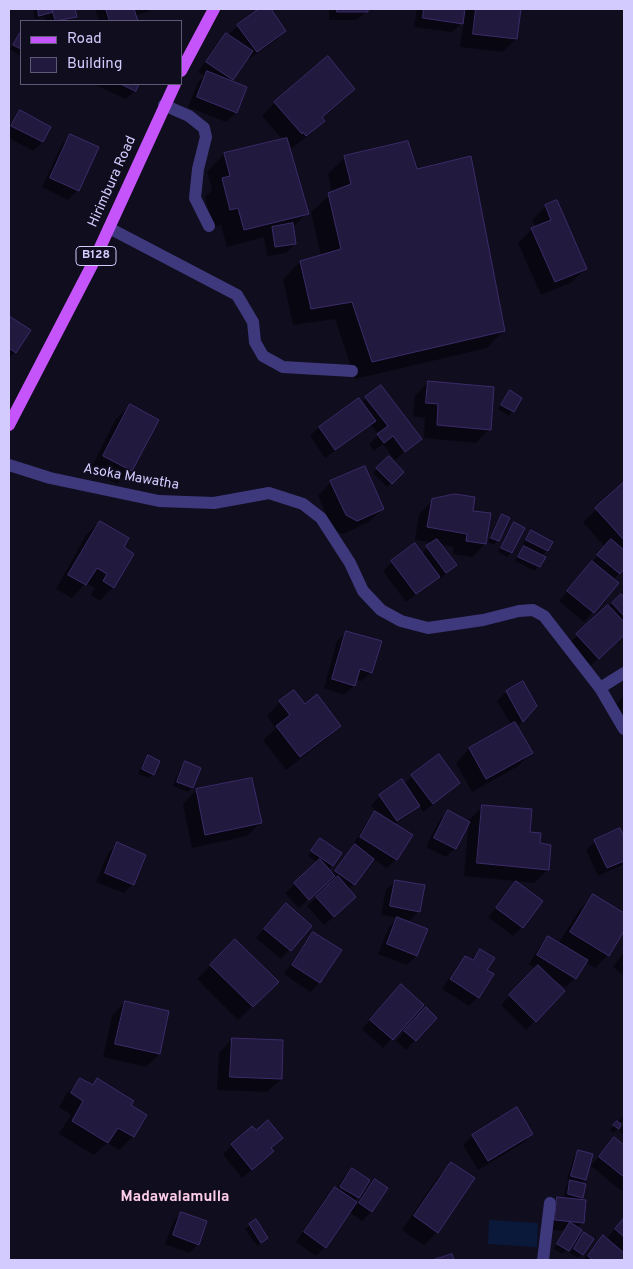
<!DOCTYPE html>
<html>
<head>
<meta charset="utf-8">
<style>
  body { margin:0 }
  #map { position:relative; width:633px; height:1269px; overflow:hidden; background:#100d1e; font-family:Overpass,sans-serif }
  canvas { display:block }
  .frame { position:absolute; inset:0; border:10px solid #d3cbfe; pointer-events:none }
  .legend { position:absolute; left:20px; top:20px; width:162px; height:65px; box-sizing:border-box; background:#100d1e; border:1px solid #5e5978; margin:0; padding:6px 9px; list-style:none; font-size:15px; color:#d3cbfe }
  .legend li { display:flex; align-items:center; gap:10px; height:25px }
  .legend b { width:25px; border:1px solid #5e5978 }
</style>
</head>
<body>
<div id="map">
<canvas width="633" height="1269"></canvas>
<div class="frame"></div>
<ul class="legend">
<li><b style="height:6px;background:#c555fb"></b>Road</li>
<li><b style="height:14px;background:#22193f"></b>Building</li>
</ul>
</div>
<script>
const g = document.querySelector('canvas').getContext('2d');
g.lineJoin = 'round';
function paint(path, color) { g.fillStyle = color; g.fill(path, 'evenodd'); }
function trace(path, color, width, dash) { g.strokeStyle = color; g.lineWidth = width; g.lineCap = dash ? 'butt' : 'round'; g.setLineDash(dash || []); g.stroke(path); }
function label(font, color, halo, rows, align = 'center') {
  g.font = font + ' Overpass,sans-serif'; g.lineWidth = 4; g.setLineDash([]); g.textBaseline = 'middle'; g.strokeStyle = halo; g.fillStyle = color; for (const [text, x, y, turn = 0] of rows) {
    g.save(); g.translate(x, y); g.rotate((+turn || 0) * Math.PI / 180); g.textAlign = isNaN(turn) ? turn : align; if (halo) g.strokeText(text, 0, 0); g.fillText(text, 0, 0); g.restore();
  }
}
paint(new Path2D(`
  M489,1220L538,1223L537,1247L488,1244Z`), '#0a193a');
paint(new Path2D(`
  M33,9H73L75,16L70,21H45L44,17L35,19Z
  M95,9H151L149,11L135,16L137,21H99Z
  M262,9H269L285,31L276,40L247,60L246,58L230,82L245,88L236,113L226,122L188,107L198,82L204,76L198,72L217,44L226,35L227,36L238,26Z
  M329,9H366V11L357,20H329Z
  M417,9H520L516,39L503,52L460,47L464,21L452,32L414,27Z
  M20,34L21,35V56L10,49Z
  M93,84H138L135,90L126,99Z
  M354,89L321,118L323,121L310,134L292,148L287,142L307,213L292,228L295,244L286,253L267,256L264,237L227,247L221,225L213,227L205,197L212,190L207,172L224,154L283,140L262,116L275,102Z
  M20,112L50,127L42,142L33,151L9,138V125Z
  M71,135L97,148L77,191L68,200L42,187L62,144Z
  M345,157L416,171L504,330L487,348L355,379L335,319L293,325L283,279L300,262L321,256L311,212L332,193L328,174Z
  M546,206L586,268L572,282L541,295L518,243L532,229L536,228L532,220Z
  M9,317L29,330L15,352L9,358Z
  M428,382L489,429L476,443L424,438L425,418L413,416L415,396Z
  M510,391L521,398L509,416L498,409Z
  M366,398L420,438L395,460L383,444L374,451L369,444L379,435L370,424L325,458L310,436L319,427L361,403Z
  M130,406L157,420L130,470L117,484L90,470L116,419Z
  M389,457L403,472L387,487L373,473Z
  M331,482L382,509L369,522L343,534L332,529L318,495Z
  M624,484V568L613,580L617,584L584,622L559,601L605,547L583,522Z
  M432,501L472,512L485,544L472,557L453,554L454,547L440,544L455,565L446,574L437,581L435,579L406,602L383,571L392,562L421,554L433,543L415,540L419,514Z
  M503,516L498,540L493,545L488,542L498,520Z
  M100,522L122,548L113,587L100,601L91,595L95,588L86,583L72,598L56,589L86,535Z
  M515,523L524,528L511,553L507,557L498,552L511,527Z
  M532,532L551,542L547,551L541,556L544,557L535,571L515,561L520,552L526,546L523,544Z
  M621,595L624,598V634L589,667L568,644Z
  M347,632L371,672L362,681L355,679L354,686L344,695L324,688L337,641Z
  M522,683V721L517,727L531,753L518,766L472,792L456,763L469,749L512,726L497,701L506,692Z
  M624,696V721L612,708Z
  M280,702L305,705L340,726L326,739L286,770L263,740L276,728L267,716Z
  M148,757L153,774L149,778L138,774L144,761Z
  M185,763L200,769L192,788L188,792L173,786L181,767Z
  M412,776L458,783L449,792L423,812L419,805L410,814L394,825L396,859L387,868L373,859L348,890L346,906L324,925L307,906L331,884L328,881L299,908L285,893L318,863L308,856L316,844L320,839L332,865L328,869L332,874L353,847L352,846L367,822L376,812L371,805L380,796L404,784Z
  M251,779L260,823L247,836L192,848L183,804L196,791Z
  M483,806L528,833L539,845L548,869L534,883L464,876L469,820Z
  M448,812L455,848L446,857L426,847L439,821Z
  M620,830L624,840V864L598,876L586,850L595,841Z
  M117,844L133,884L124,893L96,882L108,853Z
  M395,881L418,912L408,922L426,930L416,956L407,965L378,954L389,927L398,918L381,915L386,890Z
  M516,883L522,927L513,936L488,917Z
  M593,896L624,915V929L608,955L595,968L585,962L575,978L566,987L552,979L563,991L526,1030L501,1005L535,969L529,964L539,947L548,938L558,944L580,909Z
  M277,914L311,926L281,959L256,938Z
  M314,934L340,951L319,983L310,992L284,974L305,942Z
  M235,940L277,982L238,1020L197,979Z
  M480,950L486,970L478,997L469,1006L442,989L457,966L466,957L471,960Z
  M624,952V976L613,967Z
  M392,995L423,1005L383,1048L362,1029Z
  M125,1002L159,1054L146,1067L103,1057L112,1016Z
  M417,1017L435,1018L406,1050L396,1041Z
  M232,1039L281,1079L267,1092L217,1090L219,1053Z
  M81,1080L91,1086L97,1080L129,1106L145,1115L133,1137L119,1150L107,1143L94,1155L59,1134L71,1115L59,1107L67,1093Z
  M517,1109L532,1134L523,1143L478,1170L463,1145L472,1136Z
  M624,1115V1119L614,1133L610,1130Z
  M624,1125V1136L619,1130Z
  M252,1127L270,1149L263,1160L242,1178L223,1154Z
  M614,1138L624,1146V1189L622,1191L591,1166Z
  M578,1152L585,1179L580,1184L582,1197L579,1200L583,1222L577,1228L580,1230L563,1254L554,1249L564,1231L546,1229L548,1207L557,1198L564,1199L566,1186L571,1181L567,1180L574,1156Z
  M451,1163L437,1232L424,1245L402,1230L438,1177Z
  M352,1169L368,1180L354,1202L357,1204L366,1190L375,1181L387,1188L371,1212L362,1221L349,1212L325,1247L316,1256L296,1242L326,1197L336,1189L343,1178Z
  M182,1213L198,1244L189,1253L165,1244L173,1222Z
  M624,1219V1260H583L594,1246L603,1237L606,1239Z
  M256,1221L267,1238L257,1246L245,1229Z
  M580,1238L582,1254L578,1258L570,1253Z`), '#0007');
const building = new Path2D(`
  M38,9H52L53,12L39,16Z
  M52,9H75L77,17L56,21Z
  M106,9H134L138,21H110Z
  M259,9H271L286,31L257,52L237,25Z
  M337,9H368V12H337Z
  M424,9H465L463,24L423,18Z
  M476,9H521L517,39L473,34Z
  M20,33H21V49L13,45Z
  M226,33L253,51L233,80L206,62Z
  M328,56L355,89L322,117L325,121L306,136L303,132L302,134L274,102Z
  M207,71L247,87L237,113L197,97Z
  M121,84H139L136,91Z
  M20,110L51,127L43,142L11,126Z
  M70,134L99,147L79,191L50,178Z
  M287,138L309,214L244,230L238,208L230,210L222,178L230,176L224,153Z
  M408,141L417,169L471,156L505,331L372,362L352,302L311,309L300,261L341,249L328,193L351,184L344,156Z
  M557,200L587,269L555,282L531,228L551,220L545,205Z
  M293,223L296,244L275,247L272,227Z
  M9,316L31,330L16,353L9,348Z
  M428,381L494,387L491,430L437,425L438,404L426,403Z
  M381,385L422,439L405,452L393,436L384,443L377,434L388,426L365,397Z
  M510,390L522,398L514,412L501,405Z
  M359,398L376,421L335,450L319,427Z
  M130,404L159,420L132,471L103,456Z
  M389,456L404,472L392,484L376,468Z
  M365,466L384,509L357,521L346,515L330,481Z
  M624,482V540L595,508Z
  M455,494L475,497L473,511L491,513L486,544L466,541L467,534L427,527L432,499Z
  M502,514L510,518L499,541L491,538Z
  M100,521L129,538L124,547L134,554L114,588L103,581L107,574L97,568L86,585L68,575Z
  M514,522L525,528L512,553L501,548Z
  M531,530L553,542L548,551L526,540Z
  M437,539L457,565L446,573L426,546Z
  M611,539L624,550V569L620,574L597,555Z
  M415,543L440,577L416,594L391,561Z
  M524,546L546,557L540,567L518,557Z
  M592,561L619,583L594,613L567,591Z
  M621,594L624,597V616L612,603Z
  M608,605L624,622V635L599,659L576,634Z
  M346,631L382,641L372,673L360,669L355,686L332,679Z
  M523,681L537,706L523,722L506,691Z
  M294,690L305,704L317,694L341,726L300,757L276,726L290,715L279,701Z
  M515,722L533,753L486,779L469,748Z
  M439,754L460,783L433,804L411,775Z
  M148,755L160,761L154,775L142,769Z
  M185,761L201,768L193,788L177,782Z
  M252,778L262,823L205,835L196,789Z
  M402,779L420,806L397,821L379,795Z
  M482,805L532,809L530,832L541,833L540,843L551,845L549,870L477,863Z
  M448,810L470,822L456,849L434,838Z
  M375,811L413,835L397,860L360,837Z
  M620,828L624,837V861L607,868L594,840Z
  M320,838L342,853L333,866L311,851Z
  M117,842L146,855L134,885L105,873Z
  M355,844L374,859L355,885L335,871Z
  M320,859L335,876L309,900L294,883Z
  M338,876L356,897L334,917L316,897Z
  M395,880L425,885L420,912L390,906Z
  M516,881L543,901L523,928L496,908Z
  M593,894L624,913V931L609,956L570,932Z
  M286,903L312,926L291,951L264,929Z
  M397,917L428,929L417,956L387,944Z
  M313,932L342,950L320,983L292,965Z
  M548,936L588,960L576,979L537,955Z
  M235,939L279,982L253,1007L210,965Z
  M480,949L495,958L487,970L494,974L479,998L450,979L465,956L473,960Z
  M538,965L565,991L536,1022L509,995Z
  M401,984L424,1005L393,1040L370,1020Z
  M125,1001L169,1011L160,1054L115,1044Z
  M426,1007L437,1018L416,1041L404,1031Z
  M232,1038L283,1040L282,1079L230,1077Z
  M80,1078L93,1085L97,1078L134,1101L131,1105L147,1115L134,1137L118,1128L108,1143L72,1121L83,1101L71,1093Z
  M517,1107L533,1134L488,1161L472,1135Z
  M268,1120L283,1138L271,1148L274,1151L252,1170L231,1144L252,1126L256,1130Z
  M617,1121L621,1124L619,1129L613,1125Z
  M614,1137L624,1145V1177L599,1157Z
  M578,1150L593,1154L586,1180L571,1176Z
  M451,1162L475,1178L438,1233L414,1216Z
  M352,1168L370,1180L359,1198L340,1187Z
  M375,1179L388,1188L372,1212L359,1203Z
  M570,1180L586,1184L583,1198L568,1194Z
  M335,1187L357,1202L326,1248L304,1232Z
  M557,1197L586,1200L584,1223L555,1220Z
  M181,1212L207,1221L199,1245L173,1235Z
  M624,1218V1237L615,1229Z
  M256,1219L268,1238L261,1243L249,1224Z
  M570,1222L582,1230L569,1251L557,1244Z
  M584,1232L594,1239L583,1255L574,1249Z
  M603,1235L624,1253V1260H593L588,1256Z
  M452,1254L454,1260H433Z`);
paint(building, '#22193f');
trace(building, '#3b2c6a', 1);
trace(new Path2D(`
  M164,105L189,116L204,128L206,137L198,169L195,198L209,226
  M109,228L237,295L253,322L255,342L263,356L283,367L352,371
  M9,465L50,478L159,501L214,503L269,493L303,504L321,518L350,563L363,591L381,610L401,621L428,628L483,620L519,611L533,610L544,616L600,688L624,729
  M600,688L624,673
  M543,1260L550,1203`), '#3e387c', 12);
trace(new Path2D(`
  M181,71L214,9
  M9,425L92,265L175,84`), '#c555fb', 12);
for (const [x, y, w] of [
  [96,256,40]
]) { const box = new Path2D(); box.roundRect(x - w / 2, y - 9.5, w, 19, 4); g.fillStyle = '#100d1e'; g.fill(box); trace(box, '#d3cbfe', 1); }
label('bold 12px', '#d3cbfe', null, [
  ["B128",96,256]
]);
label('14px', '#d3cbfe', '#100d1e', [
  ["Hirimbura Road",113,182,-66],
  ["Asoka Mawatha",131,478,10]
]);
label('bold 15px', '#fecdea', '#100d1e', [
  ["Madawalamulla",175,1198]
]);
</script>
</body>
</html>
